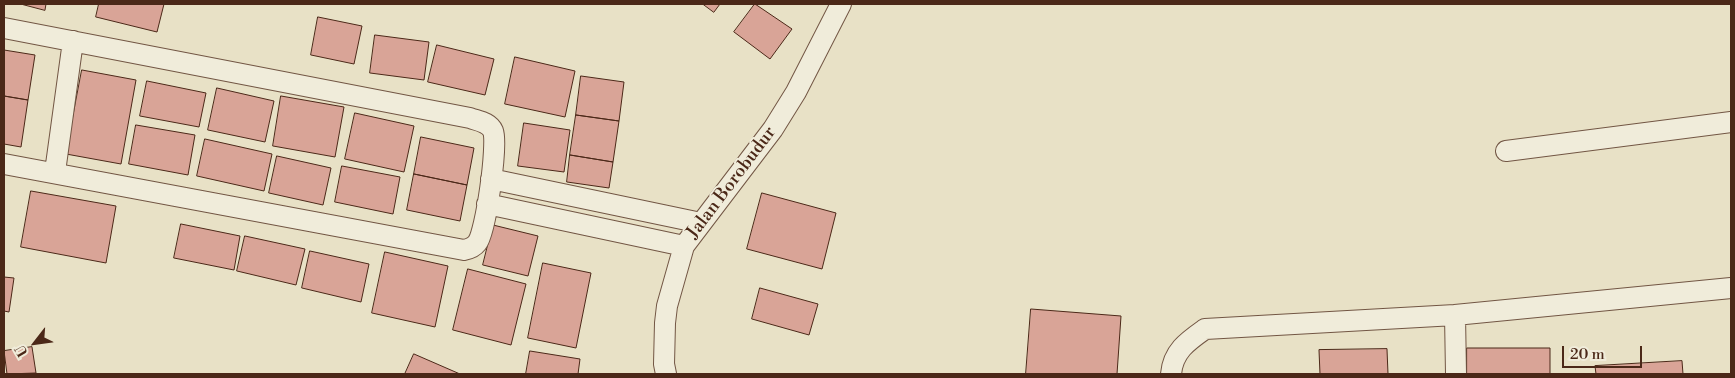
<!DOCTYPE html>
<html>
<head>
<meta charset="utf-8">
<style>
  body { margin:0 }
  #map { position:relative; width:1735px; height:378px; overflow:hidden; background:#e8e1c6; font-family:"Libre Bodoni",serif }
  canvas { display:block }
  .frame { position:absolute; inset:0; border:5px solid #4b2818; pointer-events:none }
  .north { position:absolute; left:10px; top:318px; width:50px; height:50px; -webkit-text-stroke:4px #f0ecda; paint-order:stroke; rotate:240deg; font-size:14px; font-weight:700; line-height:20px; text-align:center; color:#4b2818 }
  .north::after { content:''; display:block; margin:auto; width:18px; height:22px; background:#4b2818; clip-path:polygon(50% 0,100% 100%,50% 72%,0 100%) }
  .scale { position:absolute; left:1562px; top:346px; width:80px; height:22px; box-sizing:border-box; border:2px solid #4b2818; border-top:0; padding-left:6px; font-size:15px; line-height:18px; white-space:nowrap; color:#4b2818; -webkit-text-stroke:4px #f0ecda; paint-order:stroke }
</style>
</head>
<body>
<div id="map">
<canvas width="1735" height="378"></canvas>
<div class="frame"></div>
<div class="north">U</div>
<div class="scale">20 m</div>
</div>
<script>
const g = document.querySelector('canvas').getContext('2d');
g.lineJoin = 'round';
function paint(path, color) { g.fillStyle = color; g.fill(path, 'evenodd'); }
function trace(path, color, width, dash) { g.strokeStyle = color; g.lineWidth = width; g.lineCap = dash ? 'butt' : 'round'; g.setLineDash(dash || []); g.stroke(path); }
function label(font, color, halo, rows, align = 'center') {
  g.font = font + ' "Libre Bodoni",serif'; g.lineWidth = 4; g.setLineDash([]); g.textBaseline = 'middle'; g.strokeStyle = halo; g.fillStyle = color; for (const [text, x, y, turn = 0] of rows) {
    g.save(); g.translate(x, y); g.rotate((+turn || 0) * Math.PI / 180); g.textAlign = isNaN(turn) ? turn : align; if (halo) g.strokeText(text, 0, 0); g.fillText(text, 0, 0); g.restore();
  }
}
const building = new Path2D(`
  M21,4H46L45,10Z
  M99,4H164L157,32L96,17Z
  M703,4H720L714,12Z
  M755,4L792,29L770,59L734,32Z
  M318,17L362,26L354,64L311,55Z
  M375,35L429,42L424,80L370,73Z
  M437,45L494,59L485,95L428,82Z
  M4,50L35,55L28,100L4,96Z
  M515,57L575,71L565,117L505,104Z
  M82,70L136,80L121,164L66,154Z
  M581,76L624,82L619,121L576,115Z
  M147,81L206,93L199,127L140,116Z
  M217,88L274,101L265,142L208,130Z
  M4,96L28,100L21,147L4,144Z
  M281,96L344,107L335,157L273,146Z
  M355,113L414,126L404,172L345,159Z
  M576,115L619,121L613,162L570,155Z
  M524,123L570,130L564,172L518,166Z
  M136,125L195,135L188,175L129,164Z
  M421,137L474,148L467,185L414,174Z
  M205,139L272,154L264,191L197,176Z
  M570,155L613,162L609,188L567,182Z
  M277,156L331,168L323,205L269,193Z
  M342,166L400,177L393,214L335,202Z
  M414,174L467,185L460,221L407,210Z
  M31,191L116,206L106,263L21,247Z
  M762,193L836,213L822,269L747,249Z
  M181,224L240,236L234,270L174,258Z
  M493,225L538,236L528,276L483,265Z
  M245,236L305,249L296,285L237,271Z
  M310,251L369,264L361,302L302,288Z
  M385,252L448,266L435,327L372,313Z
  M543,263L591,273L576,348L528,338Z
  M468,269L526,284L511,345L453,330Z
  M4,277L14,278L9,312L4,311Z
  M760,288L818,304L809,335L752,319Z
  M1031,309L1121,316L1117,374H1026Z
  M32,347L36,373L7,374L4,351Z
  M1467,348H1550V374H1467Z
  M1387,349L1388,374H1320L1319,350Z
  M530,351L580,359L578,374H526Z
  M414,354L460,374H405Z
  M1682,361L1683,374H1596L1595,366Z`);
paint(building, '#d9a497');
trace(building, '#4b2818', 1);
const street = new Path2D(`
  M4,28L470,118C478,121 489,122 493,131C498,144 486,232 477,243C474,247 469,249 464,250L4,164
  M1506,151L1731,122
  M55,172L73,41
  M491,179L701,223
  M487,204L684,246
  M1455,315L1731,288
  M666,374L664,364L665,323L667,306L684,246L773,129L796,92L841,4
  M1171,374C1173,351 1188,341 1205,329L1455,315L1456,374`);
trace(street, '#725644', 22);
trace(street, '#f0ecda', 20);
label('18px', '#4b2818', '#f0ecda', [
  ["Jalan Borobudur",732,183,-53]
]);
</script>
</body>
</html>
